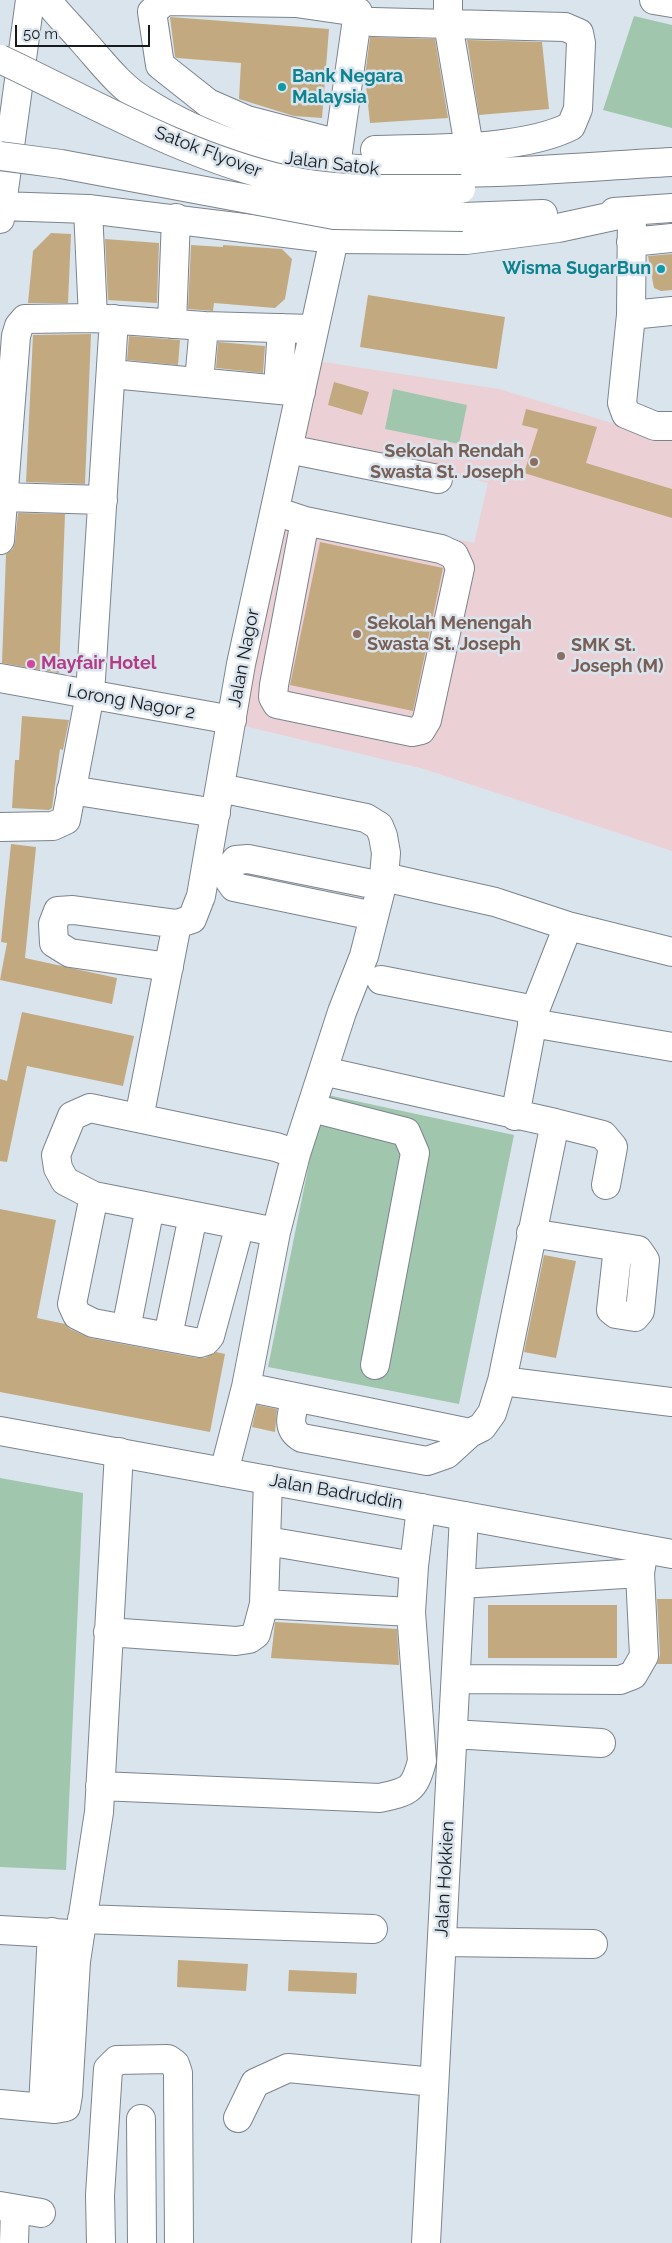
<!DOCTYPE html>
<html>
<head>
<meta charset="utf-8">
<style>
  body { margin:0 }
  #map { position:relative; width:672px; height:2243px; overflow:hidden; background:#dae4ed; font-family:Raleway,sans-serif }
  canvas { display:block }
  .scale { position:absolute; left:15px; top:25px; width:135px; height:22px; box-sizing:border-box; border:2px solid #171a1e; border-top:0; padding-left:6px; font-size:15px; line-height:18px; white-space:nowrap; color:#171a1e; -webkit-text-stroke:4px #dae4ed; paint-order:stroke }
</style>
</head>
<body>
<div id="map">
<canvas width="672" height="2243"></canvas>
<div class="scale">50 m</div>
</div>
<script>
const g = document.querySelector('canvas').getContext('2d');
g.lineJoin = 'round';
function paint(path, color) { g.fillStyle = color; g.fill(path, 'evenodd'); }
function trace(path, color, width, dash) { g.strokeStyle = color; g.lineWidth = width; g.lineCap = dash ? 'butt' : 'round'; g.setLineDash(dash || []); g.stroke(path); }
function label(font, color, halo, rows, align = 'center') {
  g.font = font + ' Raleway,sans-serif'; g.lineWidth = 5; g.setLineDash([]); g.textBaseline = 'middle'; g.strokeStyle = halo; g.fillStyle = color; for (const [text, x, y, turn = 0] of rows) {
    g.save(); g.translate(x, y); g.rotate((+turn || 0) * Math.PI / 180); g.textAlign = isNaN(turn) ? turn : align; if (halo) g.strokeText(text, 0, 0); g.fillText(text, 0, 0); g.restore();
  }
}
paint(new Path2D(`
  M317,361L499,389L672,441V851L424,769L240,725L289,503L474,543L488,483L302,441Z`), '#ebd1d6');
paint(new Path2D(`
  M634,16L672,25V128L603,110Z
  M393,389L467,405L459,444L385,429Z
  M323,1094L514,1135L459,1404L268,1367Z
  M0,1478L83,1493L66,1870L0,1867Z`), '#a0c6ae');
paint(new Path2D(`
  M170,17L329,29L322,118L294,116L239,99L241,63L177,58L175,57Z
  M370,37L435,39L448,118L370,123L365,76Z
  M467,40L542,42L549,109L479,115Z
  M51,233L71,234L68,303H28L33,251Z
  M105,239L159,243L157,303L108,300Z
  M191,245L223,247V245L282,249L292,259L285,299L275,308L214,303L213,311L188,309Z
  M672,254V290L661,291L654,288L648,256Z
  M368,295L505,317L497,369L360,347Z
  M91,334L85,484L26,482L33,335Z
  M129,336L180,340L178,365L127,360Z
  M218,342L265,346L263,373L216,368Z
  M334,382L369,392L362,415L328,405Z
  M526,409L597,427L586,463L672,489V518L524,473L538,429L522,425Z
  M18,513L65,514L59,673L2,663L6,554L13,549L15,542Z
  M320,542L443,568L413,711L290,685Z
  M22,716L69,720L63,750L60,749L52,808L49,810L12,808L15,760H19Z
  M11,844L36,847L25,958L117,978L112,1004L0,980L7,943L1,942Z
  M22,1012L134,1036L123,1086L27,1066L7,1162L0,1161V1079L7,1081Z
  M0,1209L56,1220L37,1318L65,1324L70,1329L90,1338L197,1358H205L216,1352L225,1354L210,1432L0,1392Z
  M544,1255L576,1261L556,1358L524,1352Z
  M257,1405L277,1409L275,1432L252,1427Z
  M657,1599H672V1664H657L660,1655Z
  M488,1605H617V1658H488Z
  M275,1622L397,1629L399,1665L271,1658Z
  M178,1960L248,1964L246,1991L177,1987Z
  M289,1970L357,1973L356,1994L288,1991Z`), '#c3a97f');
const minor = new Path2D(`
  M448,0V24L472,164
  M654,0L672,3
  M373,22L565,27L579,33L581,43L578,109L571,126C523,151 431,148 375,150
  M336,166L358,12L296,3L165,1L152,12L160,65L208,103L247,120L339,144
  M88,209L93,318
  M632,212L631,315L672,311
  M631,242L672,238
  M631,315L622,403L626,414L655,426H672
  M172,324L176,218
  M112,374L301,392
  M199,381L204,326
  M278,389L282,328
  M288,449L438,479
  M2,497L103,500
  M275,511L305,521L441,549L454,555L460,568L427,720L421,730L412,732L277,704L273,697L274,685L305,521
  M0,540L16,336L19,326L25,319L93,318L204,326L313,329
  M0,678L232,720
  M220,788L366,818L379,826L383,836L386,853L384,877L364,956L342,1012L296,1154L276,1232L246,1387L224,1472
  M71,790L216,813
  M0,827L53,826L66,820L90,694L114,319
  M384,877L495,902L568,926L672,952
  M374,916L234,887L229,880L230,868L236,860L248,859L382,886
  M169,967L70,953L54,943L53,924L58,911L73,910L177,924
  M381,980L535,1010
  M532,1023L672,1047
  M312,1108L406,1132L415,1153L375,1365
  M515,1116L535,1010L568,926
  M139,1118L177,924L192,919L201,896L241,664L334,239
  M555,1123L603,1135L613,1147L606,1185
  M94,1196L72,1304L77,1315L93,1323L200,1343L206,1341L210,1336L240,1225
  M276,1232L94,1196L65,1181L58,1168L56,1155L72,1116L90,1108L276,1147L296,1154
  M531,1233L638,1250L645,1260L640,1311L635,1317L616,1314L611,1310L618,1247
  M126,1329L150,1207
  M168,1336L193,1216
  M502,1381L672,1402
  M246,1387L470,1433
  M296,1398C292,1414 285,1428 302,1438L427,1461L447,1454L470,1433L482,1427L492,1413L502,1381L555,1123L323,1071
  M267,1541L414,1566
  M461,1584L640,1573
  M264,1604L411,1612
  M108,1632L236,1641L249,1639L256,1634L264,1604L268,1480
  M456,1679L620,1680L633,1675L644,1656L640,1573L644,1549
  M453,1734L601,1743
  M100,1786L380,1798C409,1791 414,1791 422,1761L411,1612L414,1566L421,1508
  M82,1919L373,1929
  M0,1930L71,1934
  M442,1942L593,1944
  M0,2104L55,2109L66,2107L68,2095L76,1961L99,1812L119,1452
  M43,2107L52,1932
  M238,2118L255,2083L288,2068L434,2082
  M141,2119L142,2243
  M0,2206L41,2213
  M14,2243L15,2209
  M101,2243L100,2195L108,2069L117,2060L168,2059L175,2064L178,2073L179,2243
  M426,2243L464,1516`);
const major = new Path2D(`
  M47,0C57,14 71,27 82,40C101,61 119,86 144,101C296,200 500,171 672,162
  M0,206L88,209L334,239L466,240L558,228L632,212
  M614,212L672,208
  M463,217L543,214
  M0,219L30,0
  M0,1431L672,1554`);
trace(minor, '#7c848d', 30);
trace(major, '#7c848d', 30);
trace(minor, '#fff', 28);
trace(major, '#fff', 28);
const majorBridge = new Path2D(`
  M0,59C93,103 186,157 287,180C343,193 404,188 461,189
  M0,156L61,164L334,215L463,217`);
trace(majorBridge, '#7c848d', 30, []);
trace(majorBridge, '#fff', 28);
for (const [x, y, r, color] of [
  [282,87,5,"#0f9aa8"],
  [661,269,5,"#0f9aa8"],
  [534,462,5,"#8d6e63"],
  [357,634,5,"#8d6e63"],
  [561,656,5,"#8d6e63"],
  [31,664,5,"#d1479c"]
]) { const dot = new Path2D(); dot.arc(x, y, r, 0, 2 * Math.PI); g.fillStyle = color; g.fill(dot); trace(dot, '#dae4ed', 2); }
label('bold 18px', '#0d838f', '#dae4ed', [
  ["Bank Negara",292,77],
  ["Malaysia",292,98],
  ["Wisma SugarBun",651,269,"right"]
], 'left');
label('18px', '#171a1e', '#dae4ed', [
  ["Satok Flyover",208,152,21],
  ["Jalan Satok",332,164,7],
  ["Jalan Nagor",244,658,-79],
  ["Lorong Nagor 2",131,702,10],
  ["Jalan Badruddin",336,1492,10],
  ["Jalan Hokkien",445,1879,-87]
]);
label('bold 18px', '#785e54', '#dae4ed', [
  ["Sekolah Rendah",524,452,"right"],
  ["Swasta St. Joseph",524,473,"right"],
  ["Sekolah Menengah",367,624],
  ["Swasta St. Joseph",367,645],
  ["SMK St.",571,646],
  ["Joseph (M)",571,667]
], 'left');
label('bold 18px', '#b23c85', '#dae4ed', [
  ["Mayfair Hotel",41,664]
], 'left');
</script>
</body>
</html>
